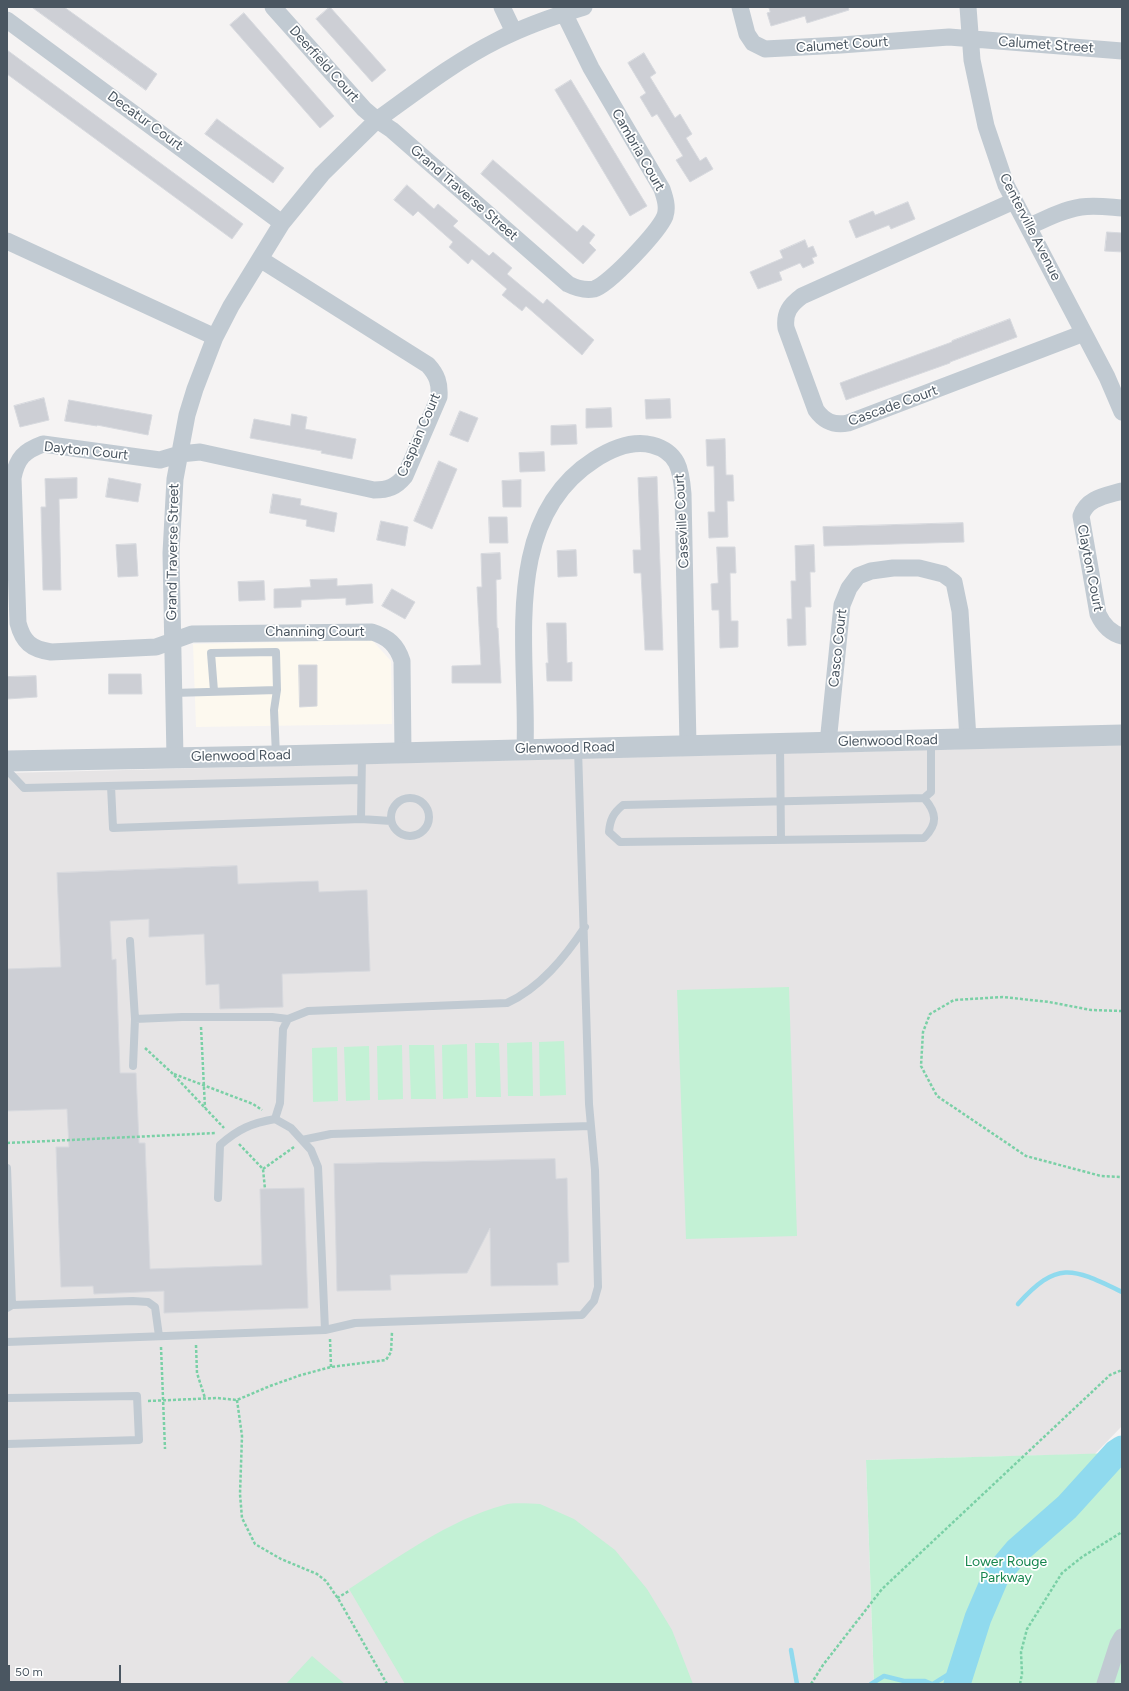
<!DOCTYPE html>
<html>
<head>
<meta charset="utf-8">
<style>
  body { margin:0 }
  #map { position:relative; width:1129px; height:1691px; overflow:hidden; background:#f5f3f3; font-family:Figtree,sans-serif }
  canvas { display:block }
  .frame { position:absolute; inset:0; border:8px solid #4a5661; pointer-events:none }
  .scale { position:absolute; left:8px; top:1665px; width:113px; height:18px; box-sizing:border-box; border:2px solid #4a5661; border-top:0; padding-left:5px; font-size:12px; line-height:14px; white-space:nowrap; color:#4a5661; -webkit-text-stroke:3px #fff; paint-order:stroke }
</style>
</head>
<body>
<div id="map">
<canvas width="1129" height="1691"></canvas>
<div class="frame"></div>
<div class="scale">50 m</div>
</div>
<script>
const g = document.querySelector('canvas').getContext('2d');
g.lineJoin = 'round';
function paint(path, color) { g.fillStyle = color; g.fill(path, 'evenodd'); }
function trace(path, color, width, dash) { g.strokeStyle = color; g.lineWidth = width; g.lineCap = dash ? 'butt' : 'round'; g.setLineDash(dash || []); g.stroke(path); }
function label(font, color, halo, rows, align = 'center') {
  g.font = font + ' Figtree,sans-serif'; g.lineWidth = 3.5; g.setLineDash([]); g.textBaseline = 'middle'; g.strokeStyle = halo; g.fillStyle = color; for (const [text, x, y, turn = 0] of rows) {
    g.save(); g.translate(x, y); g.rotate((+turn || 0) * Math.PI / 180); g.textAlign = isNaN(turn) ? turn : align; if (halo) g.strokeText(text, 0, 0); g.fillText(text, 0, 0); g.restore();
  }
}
paint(new Path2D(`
  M372,640L391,661L392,724L196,727L193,644Z`), '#fdf9ef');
paint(new Path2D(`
  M1122,745V1426L1095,1454L866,1460L874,1684H7V773Z`), '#e6e4e5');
paint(new Path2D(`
  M789,987L797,1236L686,1239L677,990Z
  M564,1041L566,1095L540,1096L539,1042Z
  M532,1042L533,1096H508L507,1043Z
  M475,1043H499L501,1097H476Z
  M467,1044L468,1098L443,1099L442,1045Z
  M402,1045L403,1099L378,1100L377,1046Z
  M409,1045H434L436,1099H411Z
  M369,1046L370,1100L346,1101L344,1047Z
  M337,1047L338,1101L313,1102L312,1048Z
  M1122,1449V1684H874L866,1460L1116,1453Z
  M540,1504L574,1519L615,1550L647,1589L672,1630L693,1684H405L349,1589C396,1559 450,1519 504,1505C515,1502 529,1504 540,1504Z
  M312,1656L345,1684H286Z`), '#c3f1d5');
trace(new Path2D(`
  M1018,1304C1058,1260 1072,1268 1122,1292
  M791,1650L797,1684
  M871,1684L884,1676L904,1681H925L932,1684
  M933,1684L949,1674L963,1670`), '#90daee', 4.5);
trace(new Path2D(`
  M957,1684L978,1618L996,1576L1017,1551L1067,1507L1116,1453L1122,1449`), '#90daee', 27);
const building = new Path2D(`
  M32,7H64L157,74L146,90Z
  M330,7L386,70L372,82L316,19Z
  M769,7H848L849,10L807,23L805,16L771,26L767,13L770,12Z
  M244,13L334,116L320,128L230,25Z
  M7,50L243,224L232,239L7,74Z
  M644,53L656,73L650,77L675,118L680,114L692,134L686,138L700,161L706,157L713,169L690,182L676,160L683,156L657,114L652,117L640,97L646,93L628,63Z
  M571,80L647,206L630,216L555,90Z
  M217,119L284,168L273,183L205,134Z
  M493,160L577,232L583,225L595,235L589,243L596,250L583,264L481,174Z
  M407,185L434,209L438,204L458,221L453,226L489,256L493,252L512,268L507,274L543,304L547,299L594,340L582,355L526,306L522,311L502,295L507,289L472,259L468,264L449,247L453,242L418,211L413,216L394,200Z
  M908,202L915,219L891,229L889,225L856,238L849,221L873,211L875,215Z
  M1107,232L1122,233V252L1105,251Z
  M805,240L808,248L813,246L817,256L812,258L814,263L803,268L800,263L779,272L782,280L758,289L750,272L783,258L780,251Z
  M1010,319L1017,337L950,362V363L846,400L840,383L952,342V341Z
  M44,398L49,420L20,427L14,406Z
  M670,399L671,418L646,419L645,400Z
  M69,400L152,415L148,435L97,425V426L65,421Z
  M611,408L612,427L586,428V409Z
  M460,411L478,418L468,442L450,435Z
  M292,414L307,417L305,429L356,439L352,459L321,453L322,451L250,438L254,419L290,426Z
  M576,425L577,444L551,445V426Z
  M725,439L726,475H733L734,501H727L728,537L709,538L708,512H715L714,466H707L706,440Z
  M544,452L545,471L520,472L519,453Z
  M439,461L457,469L432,529L414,521Z
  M657,477L663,650H645L641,573H634L633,550H641L638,478Z
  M77,478V498L59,499L61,590H43L41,507H46L45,479Z
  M109,478L141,484L138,502L106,497Z
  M521,480V507H503L502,481Z
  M273,494L301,499L300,505L337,513L334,532L306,526L307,520L270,513Z
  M489,517H507L508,543H490Z
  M381,521L408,527L405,546L377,540Z
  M963,523L964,542L824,546L823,527Z
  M136,544L138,576L118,577L116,545Z
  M814,545L815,572H810L811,607H805L806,645L788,646L787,619H792L791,581H796L795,546Z
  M717,547H735L736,573H730L731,621H738V647L720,648L719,610H712L711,584L718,583Z
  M576,550L577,576L558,577L557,551Z
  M500,553L501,579L496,580L497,628H498L501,683H452V666L481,665L477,587H482L481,554Z
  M337,579V586L372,584L373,603L346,605V598L301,600V607L274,608V589L311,587L310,580Z
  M264,581L265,600L239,601L238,582Z
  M392,589L415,602L405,619L382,606Z
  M547,623H566L567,663L572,662V681H547L546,663H548Z
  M299,665H317V706L300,707Z
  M109,674H141L142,694H109Z
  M36,676L37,697L7,699V677Z
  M237,866L238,884L318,881L319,892L367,890L370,971L282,974L283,1007L220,1009L219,984L206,985L204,934L149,937V919L110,921L112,960L116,959L120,1073H136L139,1143H145L150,1269L262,1265L260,1189L304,1188L308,1308L164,1313V1291L94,1294L93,1286L61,1287L56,1147H69L67,1109L7,1111V969L61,967L57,873Z
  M555,1159L556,1179L567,1178L569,1262L557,1263L558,1285L491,1286L490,1228L467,1273L390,1275L391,1290L337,1291L334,1164Z`);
paint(building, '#cdcfd5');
trace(building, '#d7d9de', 1);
trace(new Path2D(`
  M1122,1011L1091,1010L1049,1002L1003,997L954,1000L930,1014L923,1032L921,1066L937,1096L1026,1156L1101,1176L1122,1177
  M201,1027L205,1108
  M145,1048L172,1073L224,1128
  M174,1074L253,1104L262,1110
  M7,1143L216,1133
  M239,1144L263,1169L265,1189
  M263,1169L294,1147
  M330,1339L331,1367
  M196,1345L197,1373L205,1398
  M161,1347L165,1449
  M237,1400L242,1436L240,1494L242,1518L255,1544L281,1559L317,1574L326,1581L339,1600L387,1684
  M148,1401L217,1398L237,1400L270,1386L301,1375L331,1367L386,1360L391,1352L392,1332
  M337,1598L349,1591
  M811,1684L823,1665L882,1589L1110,1375L1122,1370
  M1020,1684L1022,1674L1021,1652L1027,1629L1062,1573L1082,1557L1122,1532`), '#7ad0a6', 2.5, [3, 2]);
trace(new Path2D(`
  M214,691L211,653L276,652L277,690L274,710L276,755
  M173,693L277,690
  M780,745L781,840
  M7,770L24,788L361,780
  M111,786L113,828L361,819L362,754
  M391 817a19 19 0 1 1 38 0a19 19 0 1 1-38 0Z
  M924,798C937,813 938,824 924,838L620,842L609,832C610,820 613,813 623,805L924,798L931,792V741
  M361,819L391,821
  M130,941L135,1019L133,1066
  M135,1019L182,1017H272L288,1019
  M302,1140L331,1134L591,1126
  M7,1168L12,1305
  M218,1198L220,1145C238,1129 252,1123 275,1119
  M7,1308L12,1305L133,1301L148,1302L155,1307L159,1336
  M325,1330L318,1167L311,1150L291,1128L275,1119L280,1103L283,1029L288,1019L308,1011L507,1003C540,988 565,957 585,927
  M7,1342L325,1330L355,1323L582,1315L594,1301L598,1287L595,1170L589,1104L578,749
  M7,1398L137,1396L139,1440L7,1444`), '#c1cad2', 8);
trace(new Path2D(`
  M273,7L364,109L377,120C416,92 454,62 498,40C525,26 554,16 584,7
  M502,7L514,32
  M740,7L747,34L753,43L765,49L841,45L949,37L1122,51
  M968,7L972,60L986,126L1006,185L1107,377L1122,412
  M7,20L282,223
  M1014,201L802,296C790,305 784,313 786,328L816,410C824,421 833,426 848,423L1084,333
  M1028,227C1045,219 1062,210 1081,207C1095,205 1108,207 1122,208
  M7,241L215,337
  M260,259L428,365C437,375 440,383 439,397L405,476C396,487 388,490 374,490L200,452L180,454L160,460L43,444C24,451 17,458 13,478L18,623C23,642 31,649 51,652L156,647L192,634L372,632C388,637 397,645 402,661L403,753
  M1122,491C1105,496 1087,498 1081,516L1098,614C1103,625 1110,633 1122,636
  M828,743L842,605L849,588L858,576L871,571L893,568H919L943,574L954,582L960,611L968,739
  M525,749C529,653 499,521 594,460C611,449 632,440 652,445C678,452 681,469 683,494L688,746
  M175,758L171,553L175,479L187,415L195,389L215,337L231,306L282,223L322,174L377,120L392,130L568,284C576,288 584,291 594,289C609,285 659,231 665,216C668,207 665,198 662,189L591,68L564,13
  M1105,1684L1118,1644L1122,1637`), '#c1cad2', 17);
trace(new Path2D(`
  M7,761L276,756L1122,735`), '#c1cad2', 21);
label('14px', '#4a5661', '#fff', [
  ["Calumet Court",842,45,-4],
  ["Calumet Street",1046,45,4],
  ["Deerfield Court",324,64,48],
  ["Decatur Court",145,121,36],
  ["Cambria Court",638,150,60],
  ["Grand Traverse Street",464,193,41],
  ["Centerville Avenue",1030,227,63],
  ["Cascade Court",893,406,-20],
  ["Caspian Court",419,435,-67],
  ["Dayton Court",86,451,6],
  ["Caseville Court",682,521,-93],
  ["Grand Traverse Street",173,552,-89],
  ["Clayton Court",1090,568,79],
  ["Channing Court",315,632],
  ["Casco Court",838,648,-84],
  ["Glenwood Road",888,741,-1],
  ["Glenwood Road",565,748,-1],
  ["Glenwood Road",241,756,-1]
]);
label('14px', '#17864f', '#fff', [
  ["Lower Rouge",1006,1562],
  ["Parkway",1006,1578]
]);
</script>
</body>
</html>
